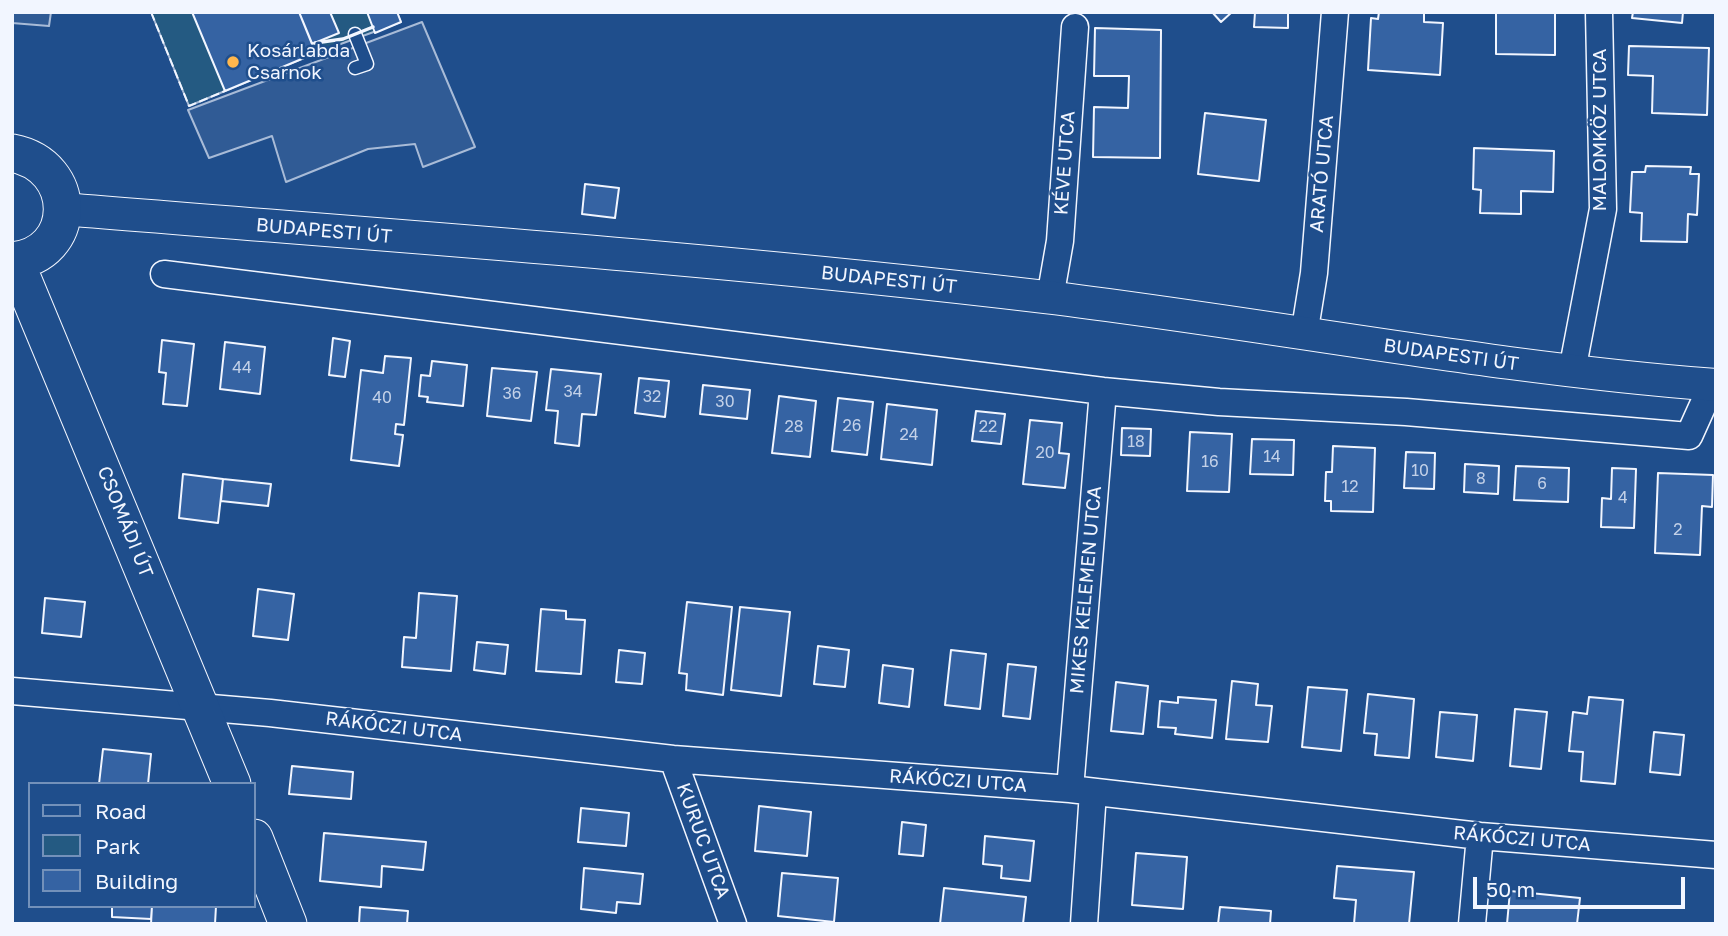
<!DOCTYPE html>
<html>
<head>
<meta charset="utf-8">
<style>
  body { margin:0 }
  #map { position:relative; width:1728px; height:936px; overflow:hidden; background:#1f4e8c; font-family:"Golos Text",sans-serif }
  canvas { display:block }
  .frame { position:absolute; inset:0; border:14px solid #f2f6ff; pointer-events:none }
  .legend { position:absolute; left:28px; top:782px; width:228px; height:126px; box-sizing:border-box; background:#1f4e8c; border:2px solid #7391ba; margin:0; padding:9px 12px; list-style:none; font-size:21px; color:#f2f6ff }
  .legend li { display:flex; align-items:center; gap:14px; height:35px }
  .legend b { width:35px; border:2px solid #7391ba }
  .scale { position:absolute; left:1473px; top:877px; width:212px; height:32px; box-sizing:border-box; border:4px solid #f2f6ff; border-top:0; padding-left:9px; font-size:21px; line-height:24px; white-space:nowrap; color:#f2f6ff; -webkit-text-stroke:5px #1f4e8c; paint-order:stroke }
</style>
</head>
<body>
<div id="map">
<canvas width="1728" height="936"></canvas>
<div class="frame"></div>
<ul class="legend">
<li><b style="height:9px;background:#1f4e8c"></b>Road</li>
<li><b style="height:19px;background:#245a82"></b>Park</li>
<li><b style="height:19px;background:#3563a3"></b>Building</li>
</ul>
<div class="scale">50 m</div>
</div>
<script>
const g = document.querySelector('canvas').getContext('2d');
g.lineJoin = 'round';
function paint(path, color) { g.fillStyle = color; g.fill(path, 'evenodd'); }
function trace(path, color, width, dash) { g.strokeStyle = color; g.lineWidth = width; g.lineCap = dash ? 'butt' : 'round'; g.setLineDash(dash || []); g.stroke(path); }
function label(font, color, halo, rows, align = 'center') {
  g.font = font + ' "Golos Text",sans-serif'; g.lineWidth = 5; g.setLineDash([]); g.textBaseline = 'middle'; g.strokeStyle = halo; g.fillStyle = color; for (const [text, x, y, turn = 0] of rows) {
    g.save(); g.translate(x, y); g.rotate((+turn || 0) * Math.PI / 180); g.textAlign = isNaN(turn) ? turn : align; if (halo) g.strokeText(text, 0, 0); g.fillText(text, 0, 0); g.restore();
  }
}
const green = new Path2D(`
  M151,12H397L401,22L316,53L189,106Z`);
paint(green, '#245a82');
trace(green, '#a8bbd7', 2);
const parking = new Path2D(`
  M12,12H51L49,26L12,23Z
  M422,22L475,147L423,167L415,144L368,149L286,182L272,136L209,158L188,110Z`);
paint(parking, '#305b95');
trace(parking, '#a8bbd7', 2);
const building = new Path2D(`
  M192,12H299L316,53L225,91Z
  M299,12H330L339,33L312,44Z
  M367,12H397L401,22L375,33Z
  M1212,12H1232L1221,22Z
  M1255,12H1288V28L1254,27Z
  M1379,12H1424V22L1443,23L1440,75L1368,70L1371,18L1378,19Z
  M1496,12H1555V55L1496,54Z
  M1633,12H1683L1682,23L1632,18Z
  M1095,28L1161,30L1160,158L1093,157L1094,107L1128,108L1129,76H1094Z
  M1629,46L1709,48L1707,115L1652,113L1653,76L1628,75Z
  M1205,113L1266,120L1259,181L1198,174Z
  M1474,148L1554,151L1553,192L1521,191V214L1480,213L1481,190L1473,189Z
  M1646,166L1691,167L1690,174H1699L1697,215L1688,214L1687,242L1641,241L1642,213L1630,212L1632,172H1645Z
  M585,184L619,188L615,218L582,214Z
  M333,338L350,341L345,377L329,375Z
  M162,340L194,344L187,406L163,404L166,373L159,372Z
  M225,342L265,347L260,394L220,389Z
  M385,356L411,358L404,425L396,424L395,434L403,435L399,466L351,460L361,370L383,373Z
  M432,361L467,365L463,406L427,402L428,397L419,396L421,375L430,376Z
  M492,368L537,372L531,421L487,416Z
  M551,369L601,374L596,415L582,414L579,446L555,443L558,411L546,410Z
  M639,378L669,381L665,417L635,413Z
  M703,385L750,390L747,419L700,414Z
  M779,396L816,401L810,457L772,453Z
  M838,398L873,402L867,455L832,451Z
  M887,404L937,410L932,465L881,459Z
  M976,411L1005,414L1001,444L972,441Z
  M1030,420L1062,423L1059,453L1069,454L1065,488L1023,484Z
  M1122,428L1151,429L1150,456L1121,455Z
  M1190,432L1232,434L1229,492L1187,491Z
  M1252,439L1294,440L1293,475L1250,474Z
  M1333,446L1375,448L1373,512L1331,511V501H1325L1326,472H1332Z
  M1406,452L1435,453L1434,489L1404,488Z
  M1465,464L1499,466L1498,494L1464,492Z
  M1516,466L1569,468L1568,502L1514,500Z
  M1612,468L1636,469L1634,528L1601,527L1602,498L1611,499Z
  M1658,473L1713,475L1712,507L1702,506L1700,555L1655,553Z
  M183,474L223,479L218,523L179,518Z
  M223,479L271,484L268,506L221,501Z
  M258,589L294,594L288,640L253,636Z
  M419,593L457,596L451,671L402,667L404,637L416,638Z
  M45,598L85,602L81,637L42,633Z
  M687,602L732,607L723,695L686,690L687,674L679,673Z
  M740,607L790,612L781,696L731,690Z
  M541,609L566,611V619L585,620L581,674L536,671Z
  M477,642L508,645L505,674L474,670Z
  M818,646L849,650L845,687L814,684Z
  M619,650L645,653L642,684L616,682Z
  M951,650L986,654L980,709L945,705Z
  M1008,664L1036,667L1030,719L1003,716Z
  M883,665L913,669L909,707L879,703Z
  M1232,681L1258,684L1256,705L1272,706L1268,742L1226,739Z
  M1116,682L1148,686L1143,734L1111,731Z
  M1308,687L1347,690L1341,751L1302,747Z
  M1368,694L1414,699L1409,758L1375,755L1377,734L1364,733Z
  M1178,697L1216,700L1212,738L1175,734L1176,728L1158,727L1160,701L1178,703Z
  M1589,697L1623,700L1615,784L1581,781L1583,752L1569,751L1573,712L1587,714Z
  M1515,709L1547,712L1541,769L1510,766Z
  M1440,712L1477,715L1473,761L1436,757Z
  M1654,732L1684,735L1680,775L1650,772Z
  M103,749L151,754L148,784H99Z
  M292,766L353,772L351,799L289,794Z
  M759,806L811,812L807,856L755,851Z
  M581,808L629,813L626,846L578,842Z
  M902,822L926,825L923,856L899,854Z
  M324,833L426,842L423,870L382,866L381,887L320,881Z
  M985,836L1034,841L1030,881L1001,878L1002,866L983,864Z
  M1136,853L1187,857L1183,909L1132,905Z
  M1337,866L1414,872L1409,924H1354L1356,900L1334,898Z
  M584,868L643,874L640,904L617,902L616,913L581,909Z
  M782,873L838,878L834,922L778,916Z
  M944,888L1026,897L1023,924H940Z
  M1510,891L1580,898L1577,924H1507Z
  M112,906H152L151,919L112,917Z
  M152,906H216L215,924H151Z
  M360,907L408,911L407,924H359Z
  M1220,907L1271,911L1270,924H1218Z`);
paint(building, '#3563a3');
trace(building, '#f2f6ff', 2);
const service = new Path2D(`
  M355,34L367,64L355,68`);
const minor = new Path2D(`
  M164,274L1103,391L1219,402L1406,412L1689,436L1712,385
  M1050,298L1060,241L1075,27
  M1304,335L1314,273L1335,12
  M1572,371L1603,209L1599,12
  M12,691L270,713L673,759L1070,789L1480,836L1716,855
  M673,759L733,924
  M1070,789L1103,391
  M1084,924L1093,792
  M1472,924L1480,836`);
const tertiary = new Path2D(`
  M63,209C390,236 718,258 1045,297C1269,324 1491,368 1716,385`);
const secondary = new Path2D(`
  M12,153C80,166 78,255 12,261
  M15,261L232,784
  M254,838L288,924`);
trace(service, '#f2f6ff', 15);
trace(minor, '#f2f6ff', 29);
trace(tertiary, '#f2f6ff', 34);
trace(secondary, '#f2f6ff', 39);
trace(service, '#1f4e8c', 12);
trace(minor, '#1f4e8c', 26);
trace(tertiary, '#1f4e8c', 32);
trace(secondary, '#1f4e8c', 37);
trace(new Path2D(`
  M151,12L189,106L225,91`), '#f2f6ff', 2, [9, 3.5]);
trace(new Path2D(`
  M315,43L343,39L373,27`), '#f2f6ff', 3.5);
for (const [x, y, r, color] of [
  [233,62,7,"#ffb74d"]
]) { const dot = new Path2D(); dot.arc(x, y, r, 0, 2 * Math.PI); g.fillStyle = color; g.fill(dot); trace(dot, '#1f4e8c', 2.5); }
label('16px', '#c3d1e8', null, [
  ["44",242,368],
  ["34",573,392],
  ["36",512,394],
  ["32",652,397],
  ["40",382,398],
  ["30",725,402],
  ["26",852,426],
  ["28",794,427],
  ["22",988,427],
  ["24",909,435],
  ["18",1136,442],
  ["20",1045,453],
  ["14",1272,457],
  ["16",1210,462],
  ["10",1420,471],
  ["8",1481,479],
  ["6",1542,484],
  ["12",1350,487],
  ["4",1623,498],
  ["2",1678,530]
]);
label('19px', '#f2f6ff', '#1f4e8c', [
  ["Kosárlabda",247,51],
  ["Csarnok",247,73]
], 'left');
label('19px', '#f2f6ff', '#1f4e8c', [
  ["MALOMKÖZ UTCA",1600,130,-90],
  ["KÉVE UTCA",1065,163,-86],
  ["ARATÓ UTCA",1322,174,-85],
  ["BUDAPESTI ÚT",324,231,5],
  ["BUDAPESTI ÚT",889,280,6],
  ["BUDAPESTI ÚT",1451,355,8],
  ["CSOMÁDI ÚT",125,522,68],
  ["MIKES KELEMEN UTCA",1086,590,-85],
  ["RÁKÓCZI UTCA",394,727,7],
  ["RÁKÓCZI UTCA",958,781,4],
  ["RÁKÓCZI UTCA",1522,839,5],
  ["KURUC UTCA",703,841,70]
]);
</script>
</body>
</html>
